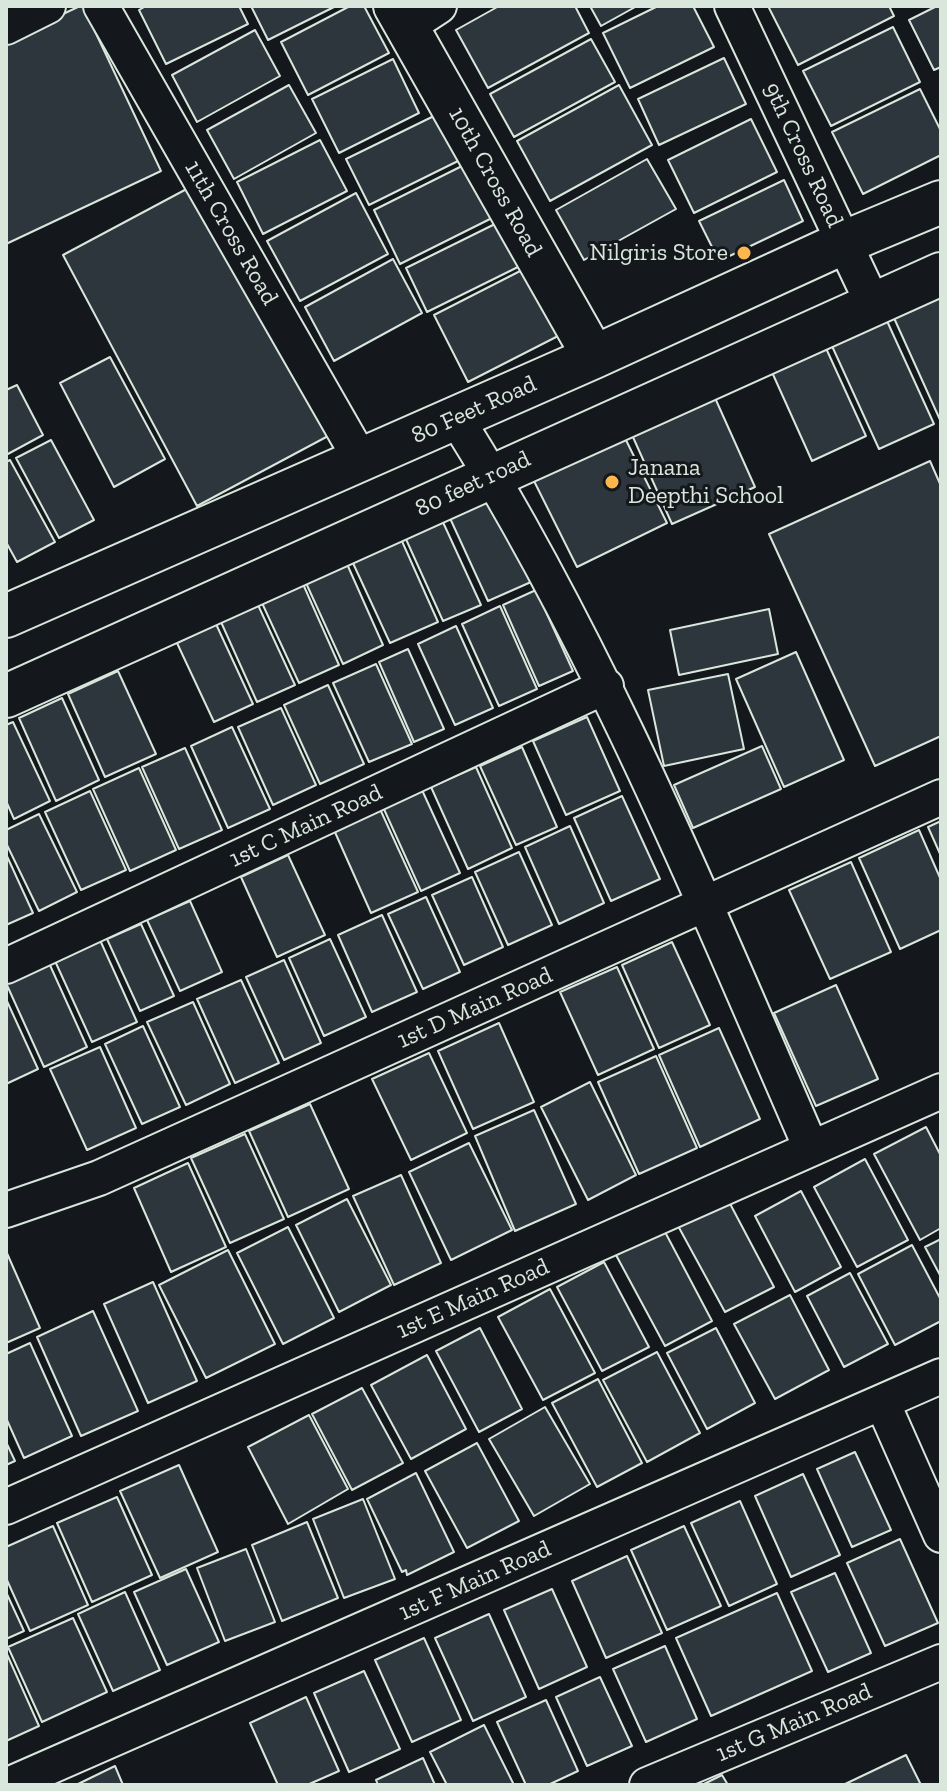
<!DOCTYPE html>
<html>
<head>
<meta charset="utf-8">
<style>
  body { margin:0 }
  #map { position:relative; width:947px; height:1791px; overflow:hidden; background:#14181c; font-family:"Zilla Slab",serif }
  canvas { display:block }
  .frame { position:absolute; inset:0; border:8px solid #d8e6dc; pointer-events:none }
</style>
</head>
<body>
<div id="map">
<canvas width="947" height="1791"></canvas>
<div class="frame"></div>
</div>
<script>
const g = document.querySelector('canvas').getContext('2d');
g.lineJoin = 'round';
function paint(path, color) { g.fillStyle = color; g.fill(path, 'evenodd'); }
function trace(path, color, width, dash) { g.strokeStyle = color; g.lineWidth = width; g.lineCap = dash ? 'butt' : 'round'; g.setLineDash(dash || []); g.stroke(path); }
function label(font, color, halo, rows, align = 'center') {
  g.font = font + ' "Zilla Slab",serif'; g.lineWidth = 6; g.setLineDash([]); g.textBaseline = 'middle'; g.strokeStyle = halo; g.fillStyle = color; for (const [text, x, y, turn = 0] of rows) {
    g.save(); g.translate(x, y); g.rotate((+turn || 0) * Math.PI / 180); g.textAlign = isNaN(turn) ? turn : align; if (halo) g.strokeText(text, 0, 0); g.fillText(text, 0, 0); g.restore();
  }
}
const building = new Path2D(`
  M80,6H83L161,171L6,244V41Z
  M146,6H239L248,24L166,64L139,10Z
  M251,6H336L268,40Z
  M350,6H364L389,53L308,95L281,42Z
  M499,6H575L589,33L488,88L456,30Z
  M590,6H637L601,26Z
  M658,6H693L714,47L630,88L603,33Z
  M768,6H889L894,16L798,65Z
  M937,6H941V67L934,70L909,20Z
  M893,27L920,82L831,126L803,71Z
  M255,30L280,76L197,122L172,75Z
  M591,39L615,82L514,137L490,94Z
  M724,58L746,104L659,145L638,99Z
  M393,59L419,113L339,153L312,99Z
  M289,85L316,133L234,179L207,130Z
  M619,85L652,145L550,201L517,141Z
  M920,89L941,131V155L863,194L832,132Z
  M436,115L458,161L369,205L346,159Z
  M751,119L777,172L694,213L668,160Z
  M320,140L347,191L263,234L237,182Z
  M647,159L676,209L584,260L556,210Z
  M466,164L492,218L400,264L374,210Z
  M784,180L803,221L719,261L699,221Z
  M196,184L330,435L197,506L63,255Z
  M356,193L388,254L300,301L267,241Z
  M499,222L520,266L427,312L406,268Z
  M393,259L422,313L334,361L305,307Z
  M528,267L562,334L468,382L434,315Z
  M941,297V422L894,318Z
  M887,321L934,424L879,449L832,346Z
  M825,346L866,436L812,461L771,370Z
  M110,357L165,459L114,487L60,383Z
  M17,385L43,435L6,455V390Z
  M711,389L755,487L672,524L628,426Z
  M618,424L667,523L577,567L528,469Z
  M51,440L94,520L59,538L16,458Z
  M10,460L55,542L17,562L6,542V462Z
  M930,461L941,486V736L875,766L769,534Z
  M492,496L531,582L488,601L449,516Z
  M442,520L481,605L443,621L405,537Z
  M401,539L438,622L390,643L352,561Z
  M347,564L383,645L343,664L306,583Z
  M303,584L339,665L299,683L262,603Z
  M536,590L573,671L539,686L503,605Z
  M258,605L295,685L257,702L221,622Z
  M500,606L537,689L499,706L462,624Z
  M769,609L778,654L679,675L670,630Z
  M216,624L253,704L214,722L177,643Z
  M456,626L493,708L455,725L418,644Z
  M408,649L444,729L414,742L379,662Z
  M796,652L844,760L784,787L736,679Z
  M376,664L412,744L369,762L333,683Z
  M118,671L156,754L105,777L68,694Z
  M728,674L744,749L664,766L648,690Z
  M328,685L364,764L320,784L284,705Z
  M62,698L99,780L56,801L19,718Z
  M281,708L316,785L273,805L238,727Z
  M587,717L620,791L566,815L533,741Z
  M13,722L50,801L14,819L6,801V725Z
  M232,727L270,809L228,828L191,746Z
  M762,746L781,789L693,828L674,785Z
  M522,747L557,827L516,845L480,766Z
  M185,748L222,830L179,849L142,767Z
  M476,767L512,848L468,869L431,787Z
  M139,768L176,850L130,871L93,789Z
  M422,790L460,873L421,891L383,807Z
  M90,791L126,870L81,890L45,812Z
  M622,796L660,879L611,901L574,818Z
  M380,809L418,892L371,913L334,830Z
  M39,814L77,892L39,911L6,843V830Z
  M941,821V856L928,827Z
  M570,826L604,903L559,924L525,847Z
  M919,830L941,880V930L900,949L859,858Z
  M519,852L552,925L508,945L475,872Z
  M6,854L33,913L6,925Z
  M288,855L325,935L277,957L241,877Z
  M851,862L891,952L830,979L789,890Z
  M472,877L503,947L464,965L432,895Z
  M426,897L460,972L423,989L388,914Z
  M190,901L222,972L180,991L147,920Z
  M382,915L417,992L372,1012L338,935Z
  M141,924L174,996L140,1011L107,939Z
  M330,939L366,1017L324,1036L289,958Z
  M100,940L137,1022L92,1042L55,961Z
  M672,942L710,1025L659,1048L622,965Z
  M284,960L321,1043L284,1060L246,977Z
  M49,963L87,1047L44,1067L6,983Z
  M617,967L654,1049L598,1075L560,992Z
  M241,980L279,1063L235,1083L197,999Z
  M836,985L878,1079L816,1106L774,1013Z
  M6,999L38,1069L6,1084Z
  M193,1002L230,1084L186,1105L147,1022Z
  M499,1023L534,1102L473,1129L438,1051Z
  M143,1026L180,1107L142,1124L105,1044Z
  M719,1028L760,1119L700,1147L659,1055Z
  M100,1047L136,1128L87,1150L50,1069Z
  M429,1053L467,1133L411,1160L372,1079Z
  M656,1056L697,1148L639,1174L598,1082Z
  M590,1082L636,1175L588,1200L541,1107Z
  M310,1104L349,1189L288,1217L249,1131Z
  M534,1110L576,1204L515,1231L475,1136Z
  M926,1127L941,1156V1228L920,1240L874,1154Z
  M245,1134L284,1219L230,1243L191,1158Z
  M469,1143L512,1230L451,1260L409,1172Z
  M865,1159L908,1240L857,1267L814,1187Z
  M188,1163L226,1247L171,1272L134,1188Z
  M401,1175L441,1263L394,1285L353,1196Z
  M801,1191L841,1267L795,1292L755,1216Z
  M727,1198L774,1287L725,1312L677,1224Z
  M347,1199L391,1285L339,1312L296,1225Z
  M288,1227L334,1318L283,1344L237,1253Z
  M664,1230L712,1321L665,1346L616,1255Z
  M941,1239V1277L925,1247Z
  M912,1245L941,1300V1321L895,1345L858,1274Z
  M228,1250L275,1344L206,1378L159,1285Z
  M6,1251L40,1328L6,1343Z
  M604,1262L649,1347L602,1371L557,1287Z
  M850,1273L888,1344L844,1367L807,1296Z
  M153,1282L197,1381L148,1403L104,1304Z
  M550,1289L595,1373L543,1400L498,1317Z
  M790,1295L829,1370L775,1399L734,1324Z
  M93,1311L138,1411L81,1436L37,1337Z
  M480,1328L522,1409L479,1432L436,1351Z
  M716,1328L755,1403L707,1429L667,1353Z
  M30,1343L72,1436L24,1458L6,1418V1354Z
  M657,1352L700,1433L647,1462L603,1380Z
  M427,1355L466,1429L411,1459L371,1385Z
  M598,1379L642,1463L597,1487L552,1403Z
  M362,1388L403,1463L352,1490L312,1414Z
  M545,1407L590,1484L534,1516L489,1439Z
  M309,1415L348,1489L288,1524L248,1447Z
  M6,1442L15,1461L6,1465Z
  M477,1443L519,1521L467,1548L425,1471Z
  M855,1452L891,1530L852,1547L817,1469Z
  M179,1465L218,1552L160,1578L120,1491Z
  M416,1473L454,1552L407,1575L406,1570L402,1572L367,1499Z
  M803,1474L840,1555L791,1577L755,1496Z
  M117,1497L152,1575L92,1602L57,1523Z
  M363,1499L395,1579L344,1598L313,1519Z
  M740,1501L777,1584L729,1606L691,1523Z
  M307,1522L338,1598L282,1621L252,1545Z
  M53,1526L88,1605L30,1631L6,1578V1547Z
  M684,1526L721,1606L667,1630L631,1550Z
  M900,1539L938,1623L885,1646L847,1563Z
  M246,1549L275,1622L225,1641L197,1568Z
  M627,1556L662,1633L606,1658L572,1581Z
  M186,1569L219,1642L167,1665L134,1592Z
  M835,1573L871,1653L828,1672L791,1592Z
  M552,1589L587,1667L539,1689L504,1610Z
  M6,1592L24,1631L6,1639Z
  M125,1592L160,1670L113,1691L78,1614Z
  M777,1593L812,1671L711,1716L676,1638Z
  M489,1614L526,1697L473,1721L435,1638Z
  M73,1618L107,1692L42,1722L8,1647Z
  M424,1638L461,1720L412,1742L375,1660Z
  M665,1646L697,1719L646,1742L613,1669Z
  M6,1652L39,1726L6,1741Z
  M364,1671L400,1749L349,1772L314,1693Z
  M600,1677L632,1746L587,1766L556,1697Z
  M306,1697L339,1771L307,1785H278L250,1723Z
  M546,1700L578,1771L548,1785H526L497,1722Z
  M484,1725L514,1785H447L430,1752Z
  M906,1755L921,1785H843Z
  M423,1758L435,1785H378L376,1780Z
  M115,1766L123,1785H76Z
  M722,1775L728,1785H702Z`);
paint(building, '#2c363c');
trace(building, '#d8e6dc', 2);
const minor = new Path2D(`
  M101,6L361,460
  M732,6L873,304
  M6,27L48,6
  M407,27L439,6
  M456,418C600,648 703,900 811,1148
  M6,966L606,686
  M6,1210L99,1178L941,797
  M882,1402L941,1535
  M6,1507L941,1091
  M8,1785L941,1376
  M647,1785L941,1662`);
const tertiary = new Path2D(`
  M395,6L594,357
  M6,616L594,357L845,242L941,202
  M6,696L941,274`);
trace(minor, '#d8e6dc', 38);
trace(tertiary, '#d8e6dc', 46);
trace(minor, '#14181c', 34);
trace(tertiary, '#14181c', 42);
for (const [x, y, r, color] of [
  [744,253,8,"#ffb74d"],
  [612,482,8,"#ffb74d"]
]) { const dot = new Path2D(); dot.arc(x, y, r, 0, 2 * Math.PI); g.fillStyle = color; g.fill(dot); trace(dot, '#14181c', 3); }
label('24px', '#d8e6dc', '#14181c', [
  ["9th Cross Road",803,155,65],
  ["10th Cross Road",495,182,61],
  ["11th Cross Road",231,233,60],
  ["80 Feet Road",474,410,-24],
  ["80 feet road",473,484,-25],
  ["1st C Main Road",306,826,-25],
  ["1st D Main Road",475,1008,-24],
  ["1st E Main Road",473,1299,-24],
  ["1st F Main Road",475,1581,-24],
  ["1st G Main Road",794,1723,-23]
]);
label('24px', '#d8e6dc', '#14181c', [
  ["Nilgiris Store",728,253],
  ["Janana",628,468,"left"],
  ["Deepthi School",628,496,"left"]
], 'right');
</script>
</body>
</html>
